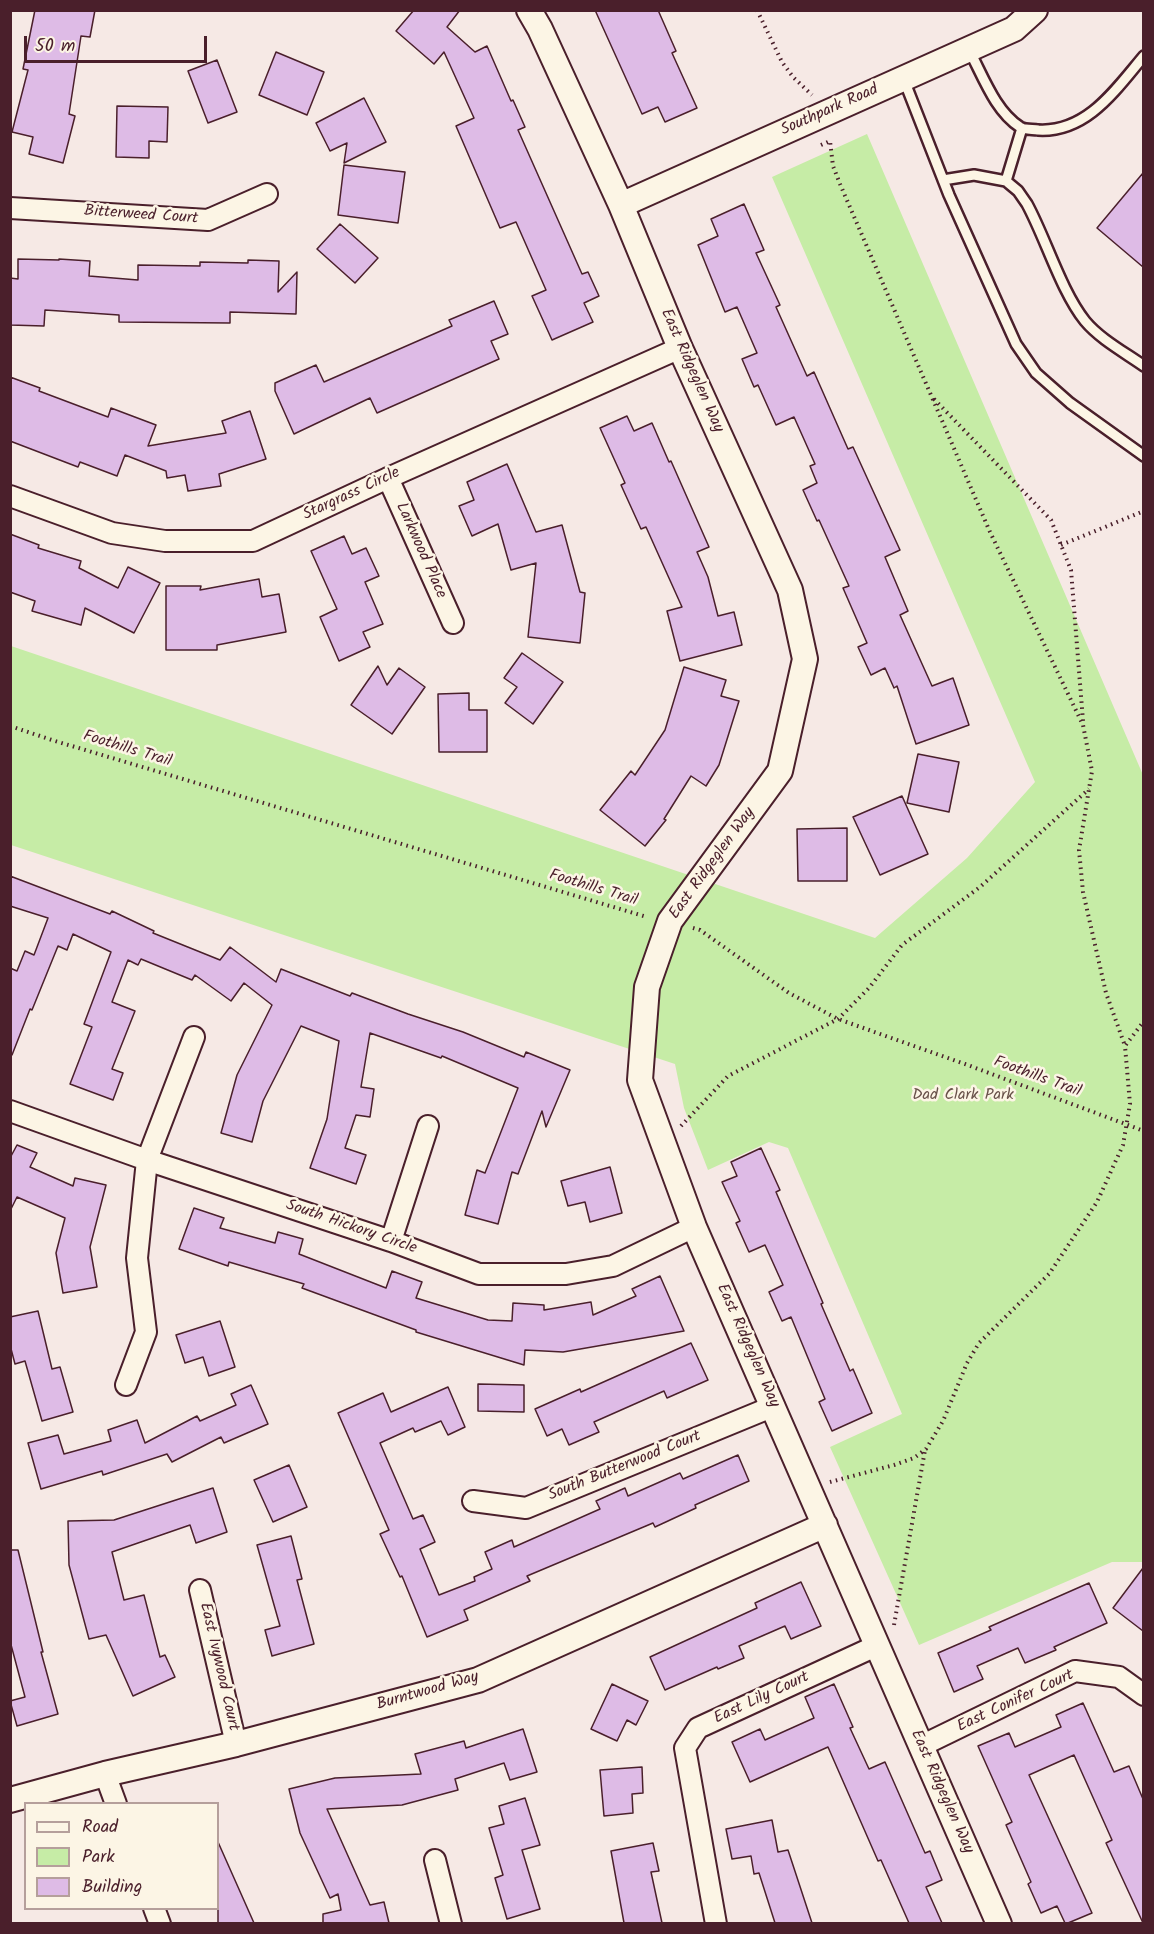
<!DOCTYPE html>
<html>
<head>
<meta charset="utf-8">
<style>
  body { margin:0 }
  #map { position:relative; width:1154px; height:1934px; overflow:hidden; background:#f6e9e5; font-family:Kalam,sans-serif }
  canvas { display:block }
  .frame { position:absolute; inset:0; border:12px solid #4a1f2b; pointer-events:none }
  .legend { position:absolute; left:24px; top:1802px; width:195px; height:108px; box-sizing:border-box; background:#fcf5e5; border:2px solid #b59f9b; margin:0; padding:8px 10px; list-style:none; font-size:18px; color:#4a1f2b }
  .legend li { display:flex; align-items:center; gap:12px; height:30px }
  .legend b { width:30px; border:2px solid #b59f9b }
  .scale { position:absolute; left:24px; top:36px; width:183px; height:27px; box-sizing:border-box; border:3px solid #4a1f2b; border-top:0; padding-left:8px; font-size:18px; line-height:21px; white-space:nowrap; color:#4a1f2b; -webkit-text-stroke:4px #fcf5e5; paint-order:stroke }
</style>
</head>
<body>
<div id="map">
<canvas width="1154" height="1934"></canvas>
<div class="frame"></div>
<ul class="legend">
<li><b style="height:8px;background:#fcf5e5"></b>Road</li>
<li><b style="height:16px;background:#c6eca6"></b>Park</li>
<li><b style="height:16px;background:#debbe6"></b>Building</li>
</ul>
<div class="scale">50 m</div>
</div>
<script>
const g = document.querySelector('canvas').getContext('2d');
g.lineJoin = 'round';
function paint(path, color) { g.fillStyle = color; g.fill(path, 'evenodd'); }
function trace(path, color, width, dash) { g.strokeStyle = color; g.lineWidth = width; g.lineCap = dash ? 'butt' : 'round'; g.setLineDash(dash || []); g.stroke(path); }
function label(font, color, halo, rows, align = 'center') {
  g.font = font + ' Kalam,sans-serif'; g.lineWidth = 5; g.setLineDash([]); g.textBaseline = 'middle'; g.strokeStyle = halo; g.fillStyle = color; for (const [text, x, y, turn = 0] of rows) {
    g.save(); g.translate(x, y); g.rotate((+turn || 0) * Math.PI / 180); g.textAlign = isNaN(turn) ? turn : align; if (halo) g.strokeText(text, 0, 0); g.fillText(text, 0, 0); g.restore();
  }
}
paint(new Path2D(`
  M867,134L1143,775V1562H1112L919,1645L830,1447L902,1414L788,1148L769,1142L708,1170L684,1108L675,1064L11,845V646L875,938L967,858L1035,782L772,177Z`), '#c6eca6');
const building = new Path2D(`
  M35,10H95L90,37L81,36L69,114L75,116L63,163L29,154L33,137L12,132L28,70L23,69Z
  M414,10H460L447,27L475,52L487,46L511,101L513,100L525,127L518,130L582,274L588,272L599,296L584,303L593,322L552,340L532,296L546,290L516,222L500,228L456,126L474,118L444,52L434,64L396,31Z
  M595,10H658L676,51L672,53L697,108L665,122L658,107L642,114Z
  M276,52L324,72L307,115L259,95Z
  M217,60L237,112L208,123L188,71Z
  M364,98L386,142L344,163L347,143L330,151L316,123Z
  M117,106L168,107L167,142L149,141V158L116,157Z
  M344,165L405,172L398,223L338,215Z
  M1143,173V267L1097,228Z
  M744,204L764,250L756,253L780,305L776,307L807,376L814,372L848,449L853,447L900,550L885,557L908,611L900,615L932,686L953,678L969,725L916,744L897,686L894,688L885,668L871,675L858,647L867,643L843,588L849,586L819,520L817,521L803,490L817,483L810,466L815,464L794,417L776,425L758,385L754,387L742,359L757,353L737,307L725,312L698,245L718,236L711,219Z
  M340,224L378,258L355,283L317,249Z
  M18,259L59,260V259L90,261L89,276L138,280V265L200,266V262L248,263V260L279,261L278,292L297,272L296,314L230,312V323L119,322V315L45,310L44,326L10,325V278L18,279Z
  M494,301L508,334L491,341L499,359L377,413L370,398L294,434L275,391V383L316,365L324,382L452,326L449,320Z
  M10,377L40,388L39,391L108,417L111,408L156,425L148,446L226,433L222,421L250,411L266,459L219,474L221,486L188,491L185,475L167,478L166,471L125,455L117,476L80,462L78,467L10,441Z
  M627,416L634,431L652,423L669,462L671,461L709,547L697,552L708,577L718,616L734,612L742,645L680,661L667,611L682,607L646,527L641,529L621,485L625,483L600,428Z
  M507,464L536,532L562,525L580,592L585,593L580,643L528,637L536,563L511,570L498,524L472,536L459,506L474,500L467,482Z
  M10,534L39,545L38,548L81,561L79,568L118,588L128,567L160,583L134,633L85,608L81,625L32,611L35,601L10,592Z
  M344,536L352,554L366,548L379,576L365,582L383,624L363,632L370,647L339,661L320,617L337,609L311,551Z
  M259,579L262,597L279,594L286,632L217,645V650H166V586H201L200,590Z
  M522,653L563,682L533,724L505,703L517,687L504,678Z
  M378,666L387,685L399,668L425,687L392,734L351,705Z
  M684,667L726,680L721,696L739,701L719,765L706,786L691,776L664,819L666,820L645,846L600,810L631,771L635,775L665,730Z
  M469,693V710H487V752H439L438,694Z
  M918,754L959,762L949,812L907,803Z
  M902,796L928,854L880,875L853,817Z
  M847,828V881H798L797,829Z
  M10,876L110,914L112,911L154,931L153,933L220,960L230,947L276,982L281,969L350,996L352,993L408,1014L463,1032L524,1057L526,1052L570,1070L546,1127L542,1111L518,1174L512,1172L498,1224L465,1215L477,1170L485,1173L518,1088L442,1056L441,1058L370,1033L361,1087L374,1089L370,1117L356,1115L345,1148L366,1155L356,1184L310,1168L327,1119L339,1041L301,1026L263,1101L252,1142L221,1133L237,1075L272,1005L244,983L231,1001L195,975L192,980L141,959L138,965L128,960L112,1002L135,1011L112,1069L123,1073L113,1100L70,1084L92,1027L84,1024L111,952L73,934L67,950L58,946L32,1010L30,1009L12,1055H10V968L17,971L25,951L34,955L48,918L10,906Z
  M17,1145L37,1153L30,1167L73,1186L75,1178L106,1185L90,1247L97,1287L63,1293L56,1253L65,1218L17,1197L10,1211V1158Z
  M761,1148L780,1190L776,1192L823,1303L821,1304L850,1371L853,1369L872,1413L832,1431L819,1402L825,1399L791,1317L782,1321L769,1292L783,1285L765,1245L749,1252L736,1223L740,1221L722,1182L737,1176L731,1162Z
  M610,1167L622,1213L590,1222L585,1202L568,1206L561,1181Z
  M194,1208L224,1218L220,1228L275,1243L278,1232L303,1239L299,1254L386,1288L392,1271L422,1282L416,1298L488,1320L512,1321L513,1303L544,1305V1310L591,1302L593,1315L636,1296L632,1289L660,1276L684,1331L563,1352L525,1350L524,1365L416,1332V1330L302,1288L304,1284L229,1262L228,1266L179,1249Z
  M38,1311L52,1369L60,1367L73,1412L42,1421L25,1361L15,1364L10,1345V1317Z
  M220,1321L235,1367L209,1376L203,1357L185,1363L176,1335Z
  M691,1343L708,1380L667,1398L664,1391L594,1422L599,1432L569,1445L562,1429L547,1436L535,1409L580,1389L581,1392Z
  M478,1384L524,1385V1412L478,1411Z
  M251,1385L268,1424L224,1443L221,1437L172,1462L167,1454L103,1475L102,1471L41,1489L28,1443L58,1435L64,1454L111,1441L108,1430L137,1420L145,1443L197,1416L200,1421L236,1405L231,1394Z
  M448,1387L465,1427L448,1435L441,1421L415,1432L413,1428L380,1443L413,1519L423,1515L435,1542L420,1549L439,1595L475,1581L474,1577L492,1569L485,1552L512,1540L514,1547L600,1509L596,1501L625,1488L628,1496L680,1473L683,1479L738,1455L749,1481L695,1505L696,1508L655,1527L653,1523L527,1576L530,1581L464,1610L468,1620L427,1637L402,1576L400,1577L380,1534L389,1530L338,1413L383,1393L391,1412Z
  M289,1465L307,1507L273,1522L254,1480Z
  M213,1488L227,1532L196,1543L190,1525L112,1552L124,1600L144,1595L160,1657L165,1655L175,1677L133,1696L106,1635L89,1639L69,1565L68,1521L114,1520Z
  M291,1536L302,1579L297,1580L314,1644L272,1656L265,1630L280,1626L257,1545Z
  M10,1550H18L43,1652H41L58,1714L17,1726L10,1701L25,1697L10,1641Z
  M1143,1568V1631L1113,1608Z
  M801,1582L821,1626L791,1639L785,1626L739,1646L744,1658L718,1669L717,1667L665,1690L650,1657L757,1608L755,1603Z
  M1089,1583L1107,1623L1054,1647L1056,1650L1025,1663L1018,1648L977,1666L983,1679L954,1692L938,1653L991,1630L989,1627Z
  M612,1684L648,1701L636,1725L627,1720L617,1741L591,1729Z
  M834,1684L853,1727L850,1728L869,1769L885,1762L925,1853L930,1851L942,1880L926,1887L942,1923H909L881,1860L878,1861L828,1747L750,1782L732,1742L760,1729L765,1740L814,1718L805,1697Z
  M1083,1703L1114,1772L1129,1766L1143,1799V1923L1106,1843L1112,1840L1074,1755L1029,1775L1092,1913L1068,1923H1065L1057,1906L1041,1913L1028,1884L1031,1882L1006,1825L1012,1822L978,1746L1009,1733L1015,1747L1061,1727L1056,1715Z
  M523,1729L537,1772L510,1780L504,1763L455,1779L458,1790L402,1805L327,1809L370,1905L384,1902L389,1923H323V1914L341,1910L338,1894L330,1898L300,1833L289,1789L335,1778L421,1774L415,1754L464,1741L466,1748Z
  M642,1767L643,1793L632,1794L633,1813L604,1816L600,1770Z
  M525,1798L540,1845L522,1850L540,1909L507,1919L495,1878L503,1875L489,1828L504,1824L499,1806Z
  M772,1820L778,1852L788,1850L812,1923H775L759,1873L754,1874L751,1856L732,1859L726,1829Z
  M218,1842L254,1923H218Z
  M653,1843L659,1871L651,1872L662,1923H624L611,1851Z`);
paint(building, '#debbe6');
trace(building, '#4a1f2b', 1.5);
const service = new Path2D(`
  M969,50C983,76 995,111 1020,127C1025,130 1033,129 1038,130C1087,133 1116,89 1144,56
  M904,80L949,195L1016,344L1036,373L1070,403L1144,456
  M1022,128L1006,181L1018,191L1027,204C1046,239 1061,291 1085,321C1100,339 1124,352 1144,366
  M943,180L974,175L1006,181`);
const minor = new Path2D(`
  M10,208L208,220L267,194
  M388,478L453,623
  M10,496L112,533L165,541H253L388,478L680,348
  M10,1111L147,1160L391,1241L479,1274H566L613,1266L694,1227
  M391,1241L428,1126
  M126,1385L146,1332L137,1258L147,1160L194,1037
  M473,1501L526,1508L774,1406
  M200,1590L236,1744
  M921,1746L1075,1671L1119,1677L1144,1695
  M105,1774L116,1804
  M435,1860L451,1924
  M154,1908L160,1924
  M716,1924L685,1748L698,1728L878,1645`);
const tertiary = new Path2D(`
  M529,10L540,29L621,205L680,348L790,590L805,659L780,771L670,921L647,987L640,1080L694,1227L999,1924
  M621,205L1014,29L1035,10
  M10,1800L105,1774L236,1744L478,1680L825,1525`);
trace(service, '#4a1f2b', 14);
trace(minor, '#4a1f2b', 24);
trace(tertiary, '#4a1f2b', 28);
trace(new Path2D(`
  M757,10L782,62L793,77L812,95
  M821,145L830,141L833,166L840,184L990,532L1083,725L1092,771L1079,850L1083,892L1106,993L1125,1046
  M934,399L1051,520L1071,570L1083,721
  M1061,545L1144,511
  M10,726L55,741L647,917
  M693,928L700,930L789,993L838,1019L965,1064L1144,1131
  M681,1126L728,1076L838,1019L869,988L902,945L980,887L1089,789
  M830,1482L894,1465L914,1458L926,1449L943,1421L967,1363L979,1343L1049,1274L1097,1202L1123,1145L1130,1104L1125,1046L1144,1021
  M894,1625L925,1450`), '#4a1f2b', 4, [1.5, 4.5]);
trace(service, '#fcf5e5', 9);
trace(minor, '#fcf5e5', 20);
trace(tertiary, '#fcf5e5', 24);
label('16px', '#4a1f2b', '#fcf5e5', [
  ["Southpark Road",830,111,-24],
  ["Bitterweed Court",141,216,4],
  ["East Ridgeglen Way",691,371,66],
  ["Stargrass Circle",352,495,-25],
  ["Larkwood Place",420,551,66],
  ["Foothills Trail",127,750,17],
  ["East Ridgeglen Way",713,864,-54],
  ["Foothills Trail",593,889,17],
  ["Foothills Trail",1037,1078,20],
  ["South Hickory Circle",351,1228,19],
  ["East Ridgeglen Way",747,1346,66],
  ["South Butterwood Court",625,1467,-22],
  ["East Ivywood Court",218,1667,77],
  ["Burntwood Way",428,1692,-16],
  ["East Lily Court",762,1699,-25],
  ["East Conifer Court",1016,1702,-25],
  ["East Ridgeglen Way",941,1792,66]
]);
label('16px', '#69524a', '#fcf5e5', [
  ["Dad Clark Park",963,1096]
]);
</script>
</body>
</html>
